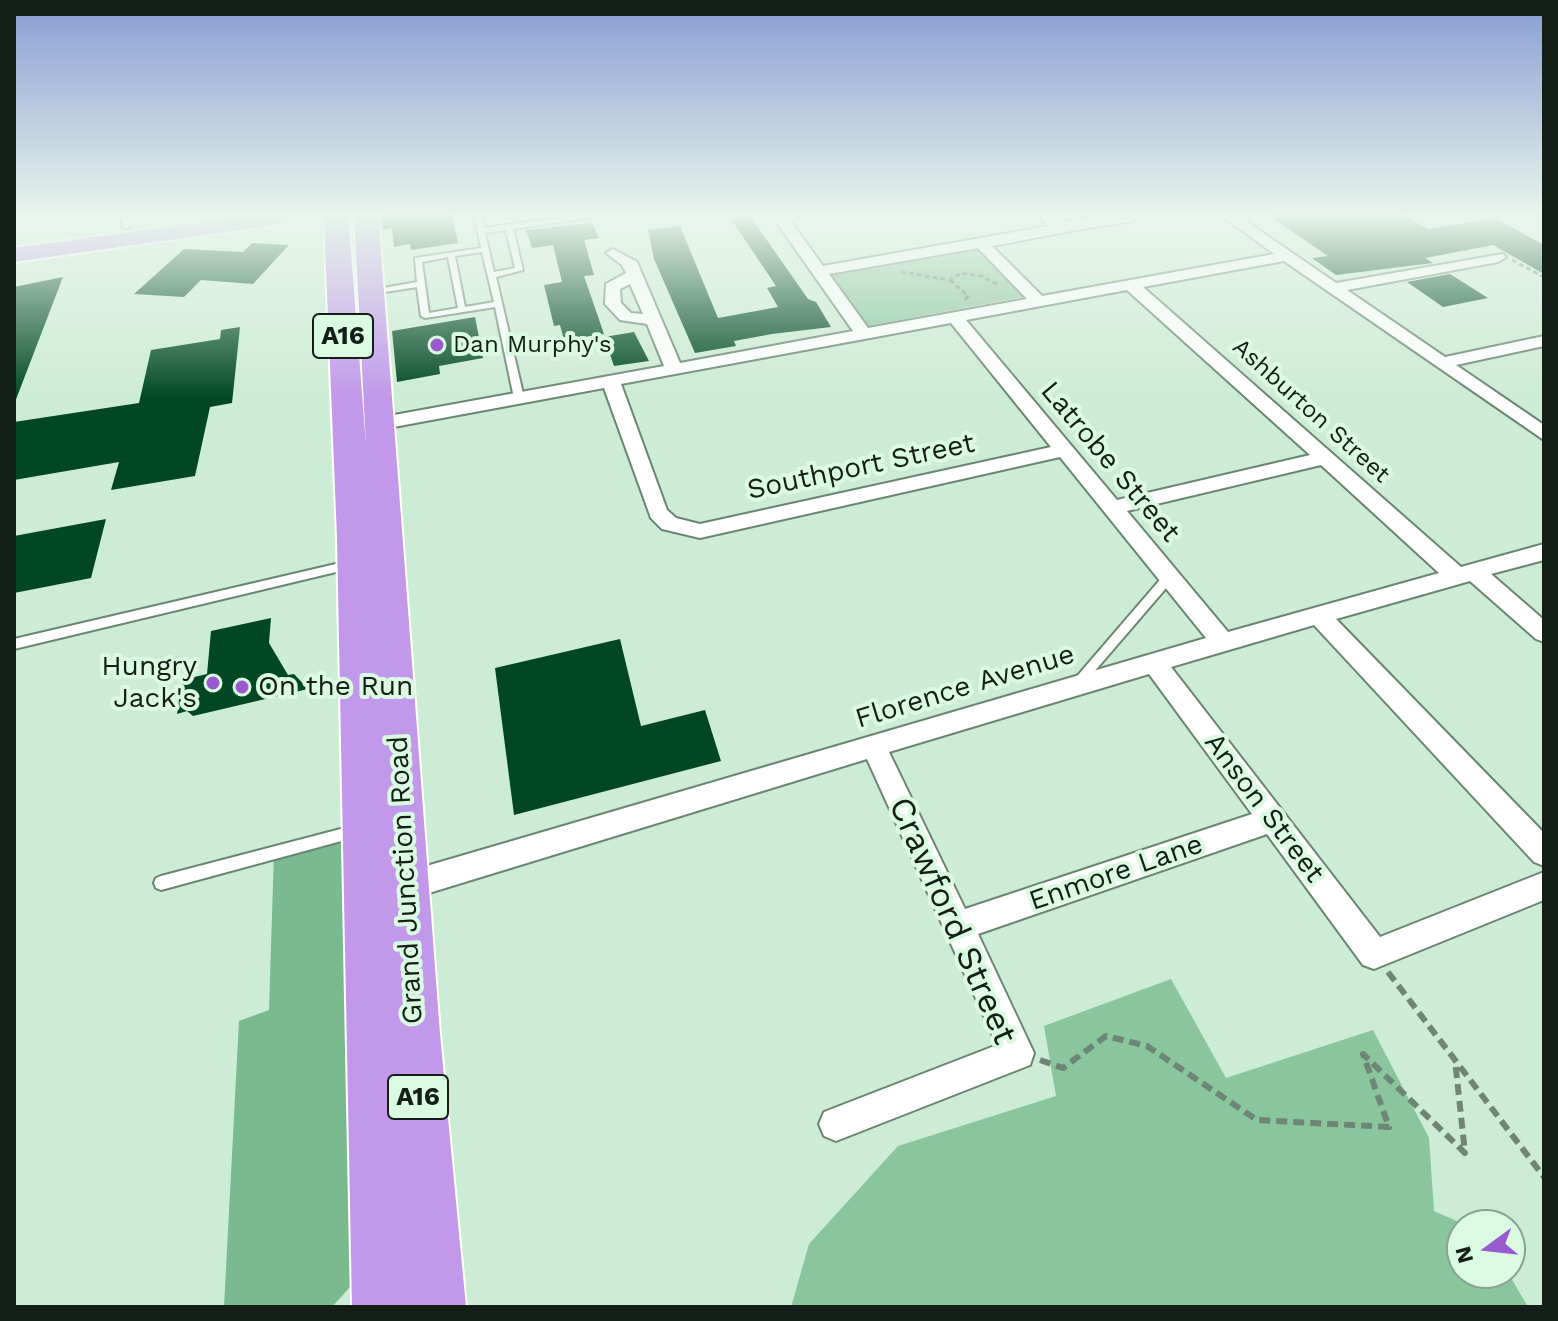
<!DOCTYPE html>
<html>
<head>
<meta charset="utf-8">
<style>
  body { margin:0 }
  #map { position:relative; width:1558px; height:1321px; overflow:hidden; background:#cdecd5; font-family:"Work Sans",sans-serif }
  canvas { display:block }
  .frame { position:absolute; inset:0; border:16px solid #121e16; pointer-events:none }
  .north { position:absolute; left:1446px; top:1209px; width:80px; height:80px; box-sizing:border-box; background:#dafae2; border:2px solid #8aa290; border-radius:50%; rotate:255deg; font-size:22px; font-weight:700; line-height:32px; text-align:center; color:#121e16 }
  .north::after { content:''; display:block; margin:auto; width:28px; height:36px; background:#9959cf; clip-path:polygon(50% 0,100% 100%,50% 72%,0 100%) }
</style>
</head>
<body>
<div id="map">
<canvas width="1558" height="1321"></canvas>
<div class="frame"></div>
<div class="north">N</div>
</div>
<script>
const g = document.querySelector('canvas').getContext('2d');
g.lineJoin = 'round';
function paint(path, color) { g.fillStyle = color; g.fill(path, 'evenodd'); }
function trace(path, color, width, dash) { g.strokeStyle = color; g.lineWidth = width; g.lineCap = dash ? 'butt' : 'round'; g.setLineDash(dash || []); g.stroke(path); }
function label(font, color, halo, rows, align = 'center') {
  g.font = font + ' "Work Sans",sans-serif'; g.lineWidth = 8; g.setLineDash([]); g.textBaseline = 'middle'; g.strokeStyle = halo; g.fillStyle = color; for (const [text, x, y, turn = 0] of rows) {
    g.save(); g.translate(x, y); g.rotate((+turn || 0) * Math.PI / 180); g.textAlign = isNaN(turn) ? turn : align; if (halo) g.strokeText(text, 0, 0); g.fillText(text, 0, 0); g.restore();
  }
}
paint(new Path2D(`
  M976,248L1023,297L867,326L829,274Z
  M1171,979L1226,1078L1373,1030L1429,1138L1434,1211L1466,1225H1462V1273H1508L1528,1307H791L809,1244L898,1146L1056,1096L1044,1026Z`), '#8ac59b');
paint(new Path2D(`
  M351,832L359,1277L332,1307H224L239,1021L269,1010L274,852Z`), '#7bb98e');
paint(new Path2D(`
  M381,213H452L458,243L411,250L410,244L394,247L392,228L383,230Z
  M1265,213H1400L1428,229L1495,218L1544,245V274L1493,245L1425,258L1433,263L1336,275L1312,258L1328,256Z
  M750,216L808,299L816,302L831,327L772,334L734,341L736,346L695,353L654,259L648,230L680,226L718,318L778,307L767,288L776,286L731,219Z
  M592,223L599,238L584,240L594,275L584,276L604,334L564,340L560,325L554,326L544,285L562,282L553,245L532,248L526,230Z
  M252,243L289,245L253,284L201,280L184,297L134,294L184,249L243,252Z
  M1450,274L1488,298L1443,307L1407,282Z
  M63,277L15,402H14V287Z
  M475,317L483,358L439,366L440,374L397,382L392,331Z
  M240,327L232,403L210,407L195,476L111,490L119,462L14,480V422L139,403L151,350L220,339L221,330Z
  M634,332L649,361L614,366L604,337Z
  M106,519L91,578L14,593V536Z
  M271,618L269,643L288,675L294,674L308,689L193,716L187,711L177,714L182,680L207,674L211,631Z
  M620,639L641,726L705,710L721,761L514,815L495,668Z`), '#004823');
const service = new Path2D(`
  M116,213H125L124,215L130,220L129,228H123L122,221L117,215Z
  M474,213H481L484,228L593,213H609L605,215L513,229L523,270L496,277L524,398L522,400H516L514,398L495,307L425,318L421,316L417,287L372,294L368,292L372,290L417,282L415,258L481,248ZM506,230L515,268L494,272L485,233ZM482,252L494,302L465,307L455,256ZM448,257L458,308L429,313L422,262Z
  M353,560L358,564L357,567L14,649V639Z
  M1169,573L1173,574L1175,577L1173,580L1081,687H1073L1071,684L1073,681L1165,574Z
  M356,825L361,827L363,831L361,835L356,837L161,890L156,888L154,883L156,878L161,876Z`);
const minor = new Path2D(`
  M770,213H813L789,219L823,266L1048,226L1037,213H1052L1062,221L1135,215L1137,218L1130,222C1082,227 1039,238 992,246L1042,296L1274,254L1218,213H1234L1336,283L1503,254L1506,257L1498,262L1347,290L1445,357L1544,336V346L1456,365L1544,425V440L1284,261L1143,287L1461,567L1544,544V560L1491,574L1544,620V642L1536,639L1470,581L1336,619L1544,833V866L1534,862L1314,625L1171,667L1380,937L1544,872V900L1374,969L1363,965L1267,834L978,934L1034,1053L1030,1065L836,1141L824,1136L819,1124L824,1112L997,1045L867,759L406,900L396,896L391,886L396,876L406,872L1206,638L1060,457L700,538L662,529L651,518L604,388L383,429L374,423L383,417L664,366L647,324L620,320L605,304L606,284L626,273L622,265L606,253L613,249L637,262L680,363L853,331ZM978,248L1027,299L868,328L829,274ZM630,284L643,314L631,313L621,303L620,289ZM1127,290L1310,455L1117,500L966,320ZM951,323L1051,447L700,524L676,518L667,510L621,384ZM1321,465L1439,573L1228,632L1127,511ZM1149,674L1252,814L965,909L889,752Z`);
const trunk = new Path2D(`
  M268,213H348L366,445L354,213H378L440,1034L466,1307H352L337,538L324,218L14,262V248Z`);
trace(service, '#698671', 4);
trace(minor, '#698671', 4);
trace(trunk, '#fff', 4);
trace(new Path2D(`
  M137,218L174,213
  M1512,260L1544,277
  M901,272L950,280L961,273L981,276L999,285
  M950,280L968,296L965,300`), '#6f8575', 3, [5, 3]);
trace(new Path2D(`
  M1388,972L1544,1177
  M1040,1060L1063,1068L1106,1036L1147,1046L1257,1120L1389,1127L1363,1054L1465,1153L1455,1060`), '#6f8575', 6, [11, 6]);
paint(service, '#fff');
paint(minor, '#fff');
paint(trunk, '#c298ea');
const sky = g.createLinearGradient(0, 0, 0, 398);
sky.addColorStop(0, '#879dd3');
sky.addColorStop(0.54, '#e8f6ec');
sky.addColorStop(1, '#e8f6ec00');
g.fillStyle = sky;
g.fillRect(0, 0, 1558, 398);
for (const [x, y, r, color] of [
  [437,345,8,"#9959cf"],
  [213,683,8,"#9959cf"],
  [242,687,8,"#9959cf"]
]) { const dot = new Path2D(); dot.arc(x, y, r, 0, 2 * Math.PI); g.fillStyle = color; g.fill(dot); trace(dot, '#dafae2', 3); }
label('24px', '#121e16', '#dafae2', [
  ["Dan Murphy's",453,345]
], 'left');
label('24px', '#121e16', '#dafae2', [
  ["Ashburton Street",1311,411,42]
]);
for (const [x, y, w] of [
  [343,336,60],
  [418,1097,60]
]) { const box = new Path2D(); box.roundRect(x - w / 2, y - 22, w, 44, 6); g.fillStyle = '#dafae2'; g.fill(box); trace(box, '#121e16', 2); }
label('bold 26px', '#121e16', null, [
  ["A16",343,336],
  ["A16",418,1097]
]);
label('28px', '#121e16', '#dafae2', [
  ["Latrobe Street",1110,462,50],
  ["Southport Street",861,467,-12],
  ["Florence Avenue",965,687,-17],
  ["Anson Street",1264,808,53],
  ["Enmore Lane",1116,873,-19],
  ["Grand Junction Road",406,880,-93]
]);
label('28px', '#121e16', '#dafae2', [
  ["Hungry",197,667],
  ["Jack's",197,699],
  ["On the Run",258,687,"left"]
], 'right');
label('34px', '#121e16', '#dafae2', [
  ["Crawford Street",952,921,66]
]);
</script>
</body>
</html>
